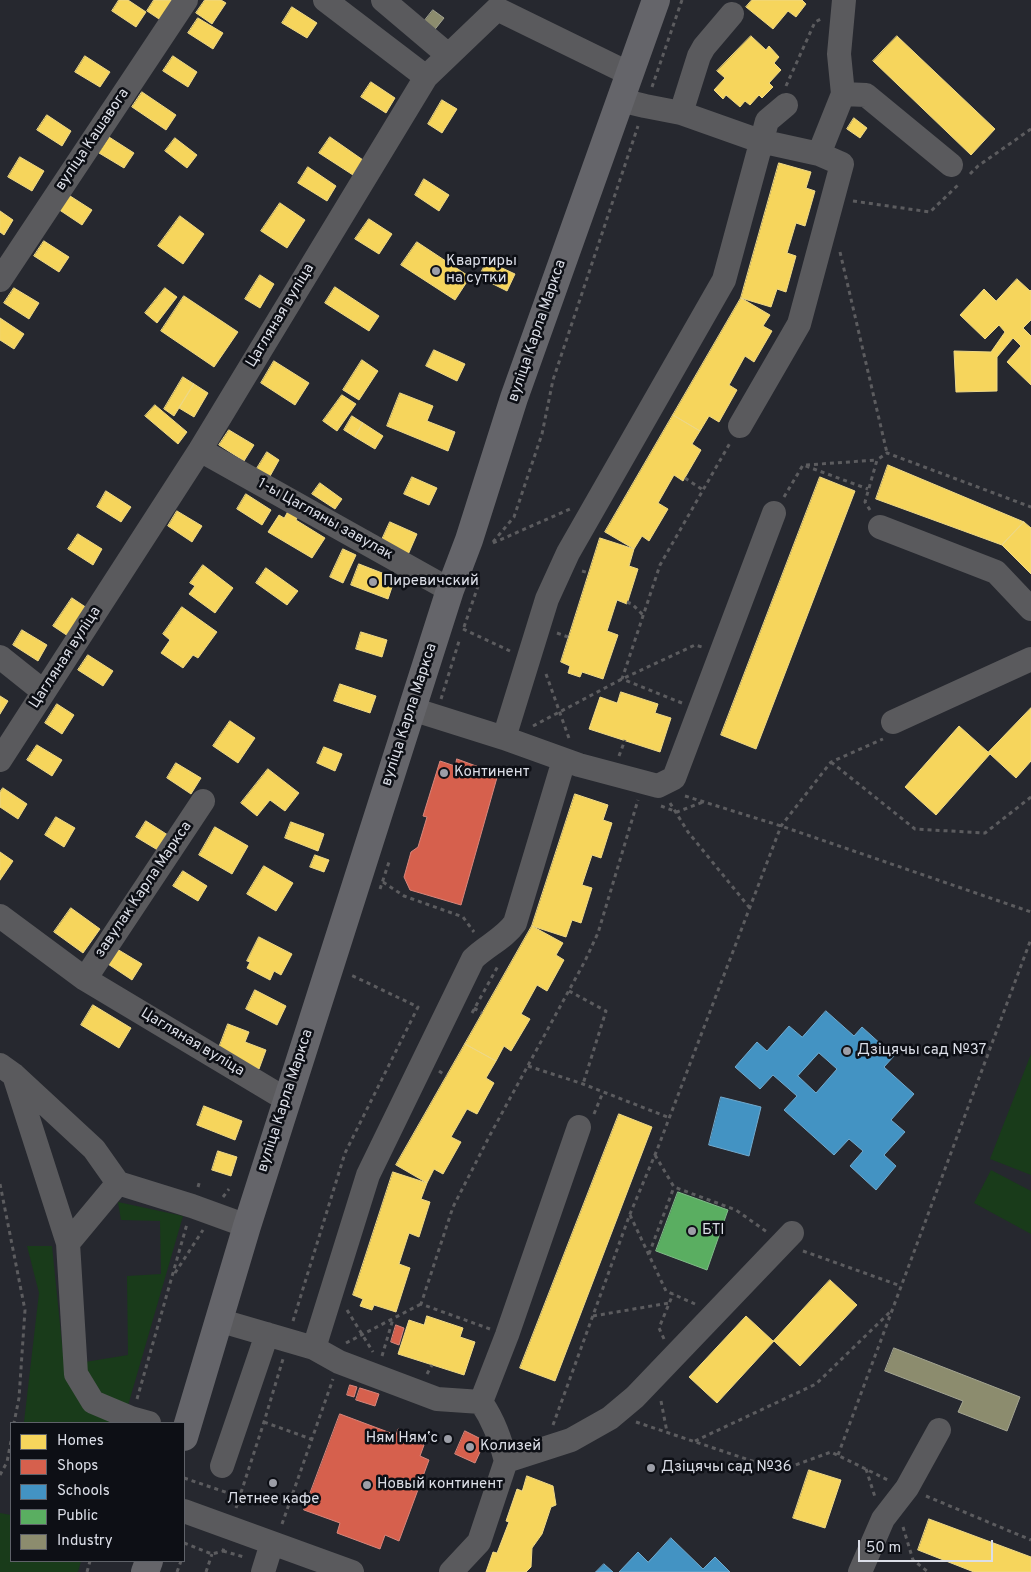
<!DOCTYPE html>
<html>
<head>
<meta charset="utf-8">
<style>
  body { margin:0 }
  #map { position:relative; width:1031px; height:1572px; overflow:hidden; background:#26282f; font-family:Overpass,sans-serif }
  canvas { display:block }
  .legend { position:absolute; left:10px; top:1422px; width:175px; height:140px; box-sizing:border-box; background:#0d0f15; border:1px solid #5f6269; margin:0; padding:6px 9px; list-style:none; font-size:15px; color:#dbdee7 }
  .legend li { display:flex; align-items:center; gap:10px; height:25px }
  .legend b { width:25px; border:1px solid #5f6269 }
  .scale { position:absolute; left:858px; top:1540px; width:135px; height:22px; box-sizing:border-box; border:2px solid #dbdee7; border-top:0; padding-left:6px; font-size:15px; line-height:18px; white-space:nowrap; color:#dbdee7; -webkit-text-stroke:4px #0d0f15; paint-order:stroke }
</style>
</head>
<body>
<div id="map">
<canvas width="1031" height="1572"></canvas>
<ul class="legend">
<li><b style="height:14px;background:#f6d55c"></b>Homes</li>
<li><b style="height:14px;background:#d6604d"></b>Shops</li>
<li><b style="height:14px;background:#4393c3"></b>Schools</li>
<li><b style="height:14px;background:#5aae61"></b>Public</li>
<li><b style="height:14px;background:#8c8c6e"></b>Industry</li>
</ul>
<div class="scale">50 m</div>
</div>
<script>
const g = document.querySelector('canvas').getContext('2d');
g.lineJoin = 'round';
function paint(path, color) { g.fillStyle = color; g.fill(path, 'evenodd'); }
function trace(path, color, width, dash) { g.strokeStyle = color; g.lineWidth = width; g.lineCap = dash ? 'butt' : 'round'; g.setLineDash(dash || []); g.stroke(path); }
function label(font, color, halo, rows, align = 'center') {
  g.font = font + ' Overpass,sans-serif'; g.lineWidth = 5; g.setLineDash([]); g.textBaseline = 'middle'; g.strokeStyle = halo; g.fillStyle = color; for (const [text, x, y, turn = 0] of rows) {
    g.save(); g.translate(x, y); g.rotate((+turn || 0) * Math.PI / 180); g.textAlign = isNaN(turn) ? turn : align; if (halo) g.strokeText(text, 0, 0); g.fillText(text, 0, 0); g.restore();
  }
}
paint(new Path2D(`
  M1031,1054V1175L990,1159Z
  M991,1170L1031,1191V1234L974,1203Z
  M118,1202L183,1216L127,1409L88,1386L85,1362L128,1355L127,1276L161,1274L160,1221L121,1220Z
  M27,1246H52L63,1354L72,1385L122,1423H29L24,1422L39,1293Z
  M0,1513L11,1515V1561H81L78,1572H0Z`), '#193b1a');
const homes = new Path2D(`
  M119,0H128L146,12L136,27L112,11Z
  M154,0H172L162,21L147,11Z
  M205,0H221L226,3L212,24L196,13Z
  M752,0H802L806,4L796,17L788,11L773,29L746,7Z
  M292,7L317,23L307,38L282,23Z
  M198,18L223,33L213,49L188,33Z
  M751,36L766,50L769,46L779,57L774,63L781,70L769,83L773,87L762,98L759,95L750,105L745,101L740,107L726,95L723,99L714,90L725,78L717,71Z
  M897,36L995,129L971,155L873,61Z
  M85,56L110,72L100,87L75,72Z
  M173,56L197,72L188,87L163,71Z
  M371,82L395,98L386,113L361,97Z
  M142,92L176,115L166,130L132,107Z
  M442,100L457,109L442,133L428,124Z
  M47,115L71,131L62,146L37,130Z
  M854,118L867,128L860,138L847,129Z
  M109,137L134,153L124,168L99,153Z
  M330,137L363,160L353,175L319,153Z
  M175,138L197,155L187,168L165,151Z
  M20,157L44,171L32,191L8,177Z
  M779,163L811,172L806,188L815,191L805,226L796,223L787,253L796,256L786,292L777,289L771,307L741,298Z
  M308,167L336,186L327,201L298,183Z
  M424,179L449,195L439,211L415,195Z
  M67,194L92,210L82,225L58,209Z
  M280,203L305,220L287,248L261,231Z
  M0,211L13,220L4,235L0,232Z
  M180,216L204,234L183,264L158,246Z
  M369,219L392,234L379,254L355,239Z
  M44,241L69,257L59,272L34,256Z
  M417,242L470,277L455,300L401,265Z
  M487,261L515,274L507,291L479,277Z
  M260,275L274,284L260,308L245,299Z
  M1017,279L1030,291L1031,290V320L1023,328L1031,336V385L1007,362L1021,346L1013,338L997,357V391L956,392L954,351L991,352L1005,332L999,325L985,339L960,315L984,289L996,301Z
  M335,287L379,316L369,331L325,303Z
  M14,288L39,303L29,319L4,303Z
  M165,288L177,297L157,323L145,313Z
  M184,296L238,332L214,367L161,331Z
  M741,298L770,315L763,326L772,331L754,362L745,356L729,385L737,390L719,422L709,416L700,431L673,415Z
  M0,318L24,334L14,349L0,340Z
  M434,350L465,364L457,381L426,366Z
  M362,360L378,371L359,400L343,390Z
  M274,361L309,383L295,405L261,383Z
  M183,377L194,384L174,416L164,409Z
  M194,384L208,393L194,417L179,408Z
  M400,393L433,406L427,421L455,432L448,451L387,426Z
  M342,395L356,404L337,431L323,421Z
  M155,405L187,432L178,444L145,416Z
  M673,415L700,431L692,444L701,450L683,481L674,475L658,503L668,509L649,541L642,536L634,549L605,532Z
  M352,416L363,423L355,437L344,430Z
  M363,423L383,436L375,449L355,437Z
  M229,430L254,445L244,461L219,445Z
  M267,452L279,460L269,478L256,470Z
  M888,465L1024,522L1002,545L876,499Z
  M412,477L437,488L429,505L404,494Z
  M820,477L855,491L756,749L721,735Z
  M320,483L342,499L335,509L312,494Z
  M106,491L131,507L121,522L97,507Z
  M246,494L271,510L262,525L237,509Z
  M289,510L298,516L296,520L325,538L312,558L268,532L279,515L284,518Z
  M177,511L202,526L192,542L168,526Z
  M390,522L417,534L407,557L380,544Z
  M1024,522L1031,528V574L1002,545Z
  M78,534L102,549L93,565L68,549Z
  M600,538L634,549L629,566L638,569L627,604L617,600L607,631L618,635L603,679L582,672L580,677L568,673L570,666L561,662Z
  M343,549L356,555L343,583L330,577Z
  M359,564L395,578L388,599L351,585Z
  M203,565L233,588L215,613L189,594L195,586L190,583Z
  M266,568L298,591L287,605L256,583Z
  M72,598L87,608L68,636L53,626Z
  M182,607L217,632L198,658L193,655L183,668L161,653L170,640L163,634Z
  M22,630L47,645L38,661L13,645Z
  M361,632L387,640L382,657L356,649Z
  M88,655L113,671L103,686L78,670Z
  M340,684L376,696L370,713L334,701Z
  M621,692L658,704L655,713L671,718L660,752L589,729L600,697L617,703Z
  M0,696L8,701L0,714Z
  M57,704L74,715L62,734L45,723Z
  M1031,708V761L1016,778L990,754L936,815L905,787L959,726L988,752Z
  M230,721L255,738L238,763L213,746Z
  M37,745L62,760L52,776L27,760Z
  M324,747L342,754L335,771L317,763Z
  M176,763L201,778L191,794L167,778Z
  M268,769L299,793L285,811L270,800L257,816L241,803Z
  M3,788L27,804L18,819L0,807V792Z
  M575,794L608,805L603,820L612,823L601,858L592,855L582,885L592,888L581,923L572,920L566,937L532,926Z
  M56,817L75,828L64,847L45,835Z
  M146,821L171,837L161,852L136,837Z
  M291,822L324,834L318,851L285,838Z
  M215,827L248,846L232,874L199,855Z
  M0,852L13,861L0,880Z
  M315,855L329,860L324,872L310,867Z
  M264,866L293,883L276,911L247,894Z
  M183,871L207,886L198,901L173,886Z
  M71,908L100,929L83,953L54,932Z
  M532,926L563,943L556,955L564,960L547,991L537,985L521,1014L530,1019L511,1051L504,1046L496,1061L465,1044Z
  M259,937L292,954L281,975L274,971L270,980L247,968L250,962L247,961Z
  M117,949L142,964L132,980L108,964Z
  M255,990L286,1006L277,1025L246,1009Z
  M93,1005L131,1028L119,1048L81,1025Z
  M228,1024L249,1032L245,1042L266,1050L259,1069L217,1053Z
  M465,1044L496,1061L486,1078L494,1083L477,1114L467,1109L451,1137L461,1142L443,1174L434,1169L427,1183L396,1165Z
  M204,1106L242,1121L235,1140L197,1125Z
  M619,1114L652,1127L555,1381L520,1368Z
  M218,1151L237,1157L231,1176L212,1170Z
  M393,1172L427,1183L421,1199L430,1202L419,1237L409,1233L399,1264L410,1268L396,1312L374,1305L372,1310L360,1306L363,1299L353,1295Z
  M830,1280L857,1305L800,1366L774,1341L717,1403L689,1377L746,1316L773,1341Z
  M427,1316L463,1328L460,1337L475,1342L464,1375L398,1354L409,1320L424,1325Z
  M809,1470L841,1480L825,1528L793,1518Z
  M527,1476L553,1486L556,1505L551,1507L542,1534L532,1548L531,1567L526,1572H486L493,1552L497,1553L509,1522L506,1521L517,1489L522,1491Z
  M929,1519L1031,1557V1572H974L918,1550Z`);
paint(homes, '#f6d55c');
trace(homes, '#eed886', 1);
const shops = new Path2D(`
  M457,759L498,774L461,905L410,890L404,877L411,852L418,847L427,817L423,816L440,761L455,766Z
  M396,1325L404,1328L399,1345L391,1342Z
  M350,1385L357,1387L354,1397L347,1395Z
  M360,1388L379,1394L375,1406L356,1400Z
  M340,1414L396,1435L398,1429L409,1433L407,1438L424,1445L420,1456L429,1460L399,1541L385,1535L380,1549L337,1533L340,1523L304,1510Z
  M465,1431L485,1441L475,1463L455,1454Z`);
paint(shops, '#d6604d');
trace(shops, '#d8867b', 1);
const schools = new Path2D(`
  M826,1011L854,1036L862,1027L894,1056L884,1067L914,1094L891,1120L905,1132L884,1155L896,1166L876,1190L850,1166L863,1151L849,1139L834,1155L784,1110L797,1096L773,1075L760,1089L735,1067L757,1042L767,1051L789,1026L802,1037ZM819,1053L837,1069L816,1093L798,1076Z
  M721,1097L761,1107L749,1156L709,1145Z
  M671,1538L703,1569L715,1557L730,1572H619L638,1552L648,1562Z
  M604,1564L613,1572H596Z`);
paint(schools, '#4393c3');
trace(schools, '#71aace', 1);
const public = new Path2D(`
  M678,1192L728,1210L707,1270L656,1251Z`);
paint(public, '#5aae61');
trace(public, '#81bc89', 1);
const industry = new Path2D(`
  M433,10L444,18L432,33L422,24Z
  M894,1348L1020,1397L1007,1431L958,1412L963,1401L885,1371Z`);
paint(industry, '#8c8c6e');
trace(industry, '#a4a592', 1);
trace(new Path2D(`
  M786,86L815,22L823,18
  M652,87L682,0
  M970,174L978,166L1031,129
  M853,201L930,212L958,185
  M840,252L887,453
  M806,465L877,460
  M685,478L703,490
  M784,497L803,465L868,489
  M870,510L865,502L877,460L887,453L1031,507
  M493,542L514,517L542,434L553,380L638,126
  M493,543L570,509
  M582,571L589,573
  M627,602L632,604L643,615
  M464,627L478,586
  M463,629L510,651
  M557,633L568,637
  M546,674L570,741
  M441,699L460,638
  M682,703L622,679L660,565L730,443
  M533,726L622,679L695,645L702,647
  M619,756L625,740
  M831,762L915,829L985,833L1031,797
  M685,796L781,826L1031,912
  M670,803L688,832L749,907
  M661,806L677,812L703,802
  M383,882L404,896L463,917L474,932
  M380,889L390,859
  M569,991L606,1011L583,1084
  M474,1008L482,1013
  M472,1013L498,966
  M528,1066L583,1084L670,1118
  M439,1071L446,1076
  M594,1114L603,1092
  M655,1155L674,1187L736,1210L767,1232
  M0,1184L25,1310L19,1398L14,1423
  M198,1187L200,1180
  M223,1197L229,1189
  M630,1215L666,1291L695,1304
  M803,1251L901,1286
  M649,1254L674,1187
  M175,1273L203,1230
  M347,1310L373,1352
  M593,1316L669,1303
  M293,1321L345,1153L418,1007L351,975
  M490,1329L421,1304L453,1207L490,1135L585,961L598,933L638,800
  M664,1339L659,1328L673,1294
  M346,1343L421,1304
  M382,1356L393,1319
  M427,1374L432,1365
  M137,1399L187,1224
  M661,1401L667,1432
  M264,1422L311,1439
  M636,1422L776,1469L790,1467L831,1452L888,1480
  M553,1425L630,1214L657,1150L781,826L831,762L883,739
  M695,1441L816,1384L891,1311
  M838,1455L1031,939
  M866,1469L875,1497
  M0,1475L7,1462L11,1441
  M184,1478L240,1497
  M926,1496L1031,1540
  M236,1508L264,1422L283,1359
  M282,1524L333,1379
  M903,1527L913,1560L928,1572
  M184,1543L212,1554L223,1551L224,1547
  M223,1551L244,1557
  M87,1572L90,1561
  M177,1572L181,1561
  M206,1572L212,1554`), '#5c5c5f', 3, [4, 4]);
trace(new Path2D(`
  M325,0L426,77
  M383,0L448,55
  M497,9L630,74
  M843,94L866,95L951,165
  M620,100L645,106L681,113L760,141L819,154L842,164L799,324L740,426
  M681,113L699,56L704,47L732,14
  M819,154L843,94L839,54L844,0
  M0,280L186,0
  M200,450L450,590
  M880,527L996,572L1031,609
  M0,657L44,692
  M412,709L504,738L579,765L658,786L674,778L774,513
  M893,722L1031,659
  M504,738L547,599L568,553L724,280L767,121L786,105
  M0,760L200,450L426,77L497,9
  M0,916L85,979L287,1100
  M85,979L203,801
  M0,1065L14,1075L94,1149L118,1183L192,1206L247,1226
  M14,1075L68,1243L76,1374L93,1402L131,1418L149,1423
  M68,1243L118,1183
  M218,1320L314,1348L339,1362L437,1399L481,1402L507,1335L579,1127
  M314,1348L368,1175L473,959C486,946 505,938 515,923L564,760
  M481,1402C494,1421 500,1439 506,1461L571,1440L610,1418L635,1397L792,1233
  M222,1466L267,1334
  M184,1511L352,1572
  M263,1572L272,1543
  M451,1572L479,1542L506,1461
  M860,1572L883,1519L907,1488L939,1430`), '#5a5a5d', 24);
trace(new Path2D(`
  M184,1437L247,1226L450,590L469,540L514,398L656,0
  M145,1572L149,1561`), '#65656a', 28);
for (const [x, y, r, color] of [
  [436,271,5,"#9c9ea7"],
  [373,582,5,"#9c9ea7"],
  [444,773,5,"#9c9ea7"],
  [847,1051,5,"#9c9ea7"],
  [692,1231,5,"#9c9ea7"],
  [448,1439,5,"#9c9ea7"],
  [470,1447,5,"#9c9ea7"],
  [651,1468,5,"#9c9ea7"],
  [273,1483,5,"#9c9ea7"],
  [367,1485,5,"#9c9ea7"]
]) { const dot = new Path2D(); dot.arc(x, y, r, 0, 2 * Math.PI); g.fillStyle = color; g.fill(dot); trace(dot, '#0d0f15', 2); }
label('15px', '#dbdee7', '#0d0f15', [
  ["вуліца Кашавога",93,140,-56],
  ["Цагляная вуліца",281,316,-59],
  ["вуліца Карла Маркса",538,331,-71],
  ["1-ы Цагляны завулак",325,520,29],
  ["Цагляная вуліца",66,658,-57],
  ["вуліца Карла Маркса",410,715,-72],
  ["завулак Карла Маркса",144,890,-56],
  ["Цагляная вуліца",192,1043,31],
  ["вуліца Карла Маркса",286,1101,-72]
]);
label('15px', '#dbdee7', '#0d0f15', [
  ["Квартиры",446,262],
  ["на сутки",446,279],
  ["Пиревичский",383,582],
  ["Континент",454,773],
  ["Дзіцячы сад №37",857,1051],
  ["БТІ",702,1231],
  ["Ням Нямʼс",438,1439,"right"],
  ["Колизей",480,1447],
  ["Дзіцячы сад №36",661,1468],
  ["Новый континент",377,1485],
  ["Летнее кафе",273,1500,"center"]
], 'left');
</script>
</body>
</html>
